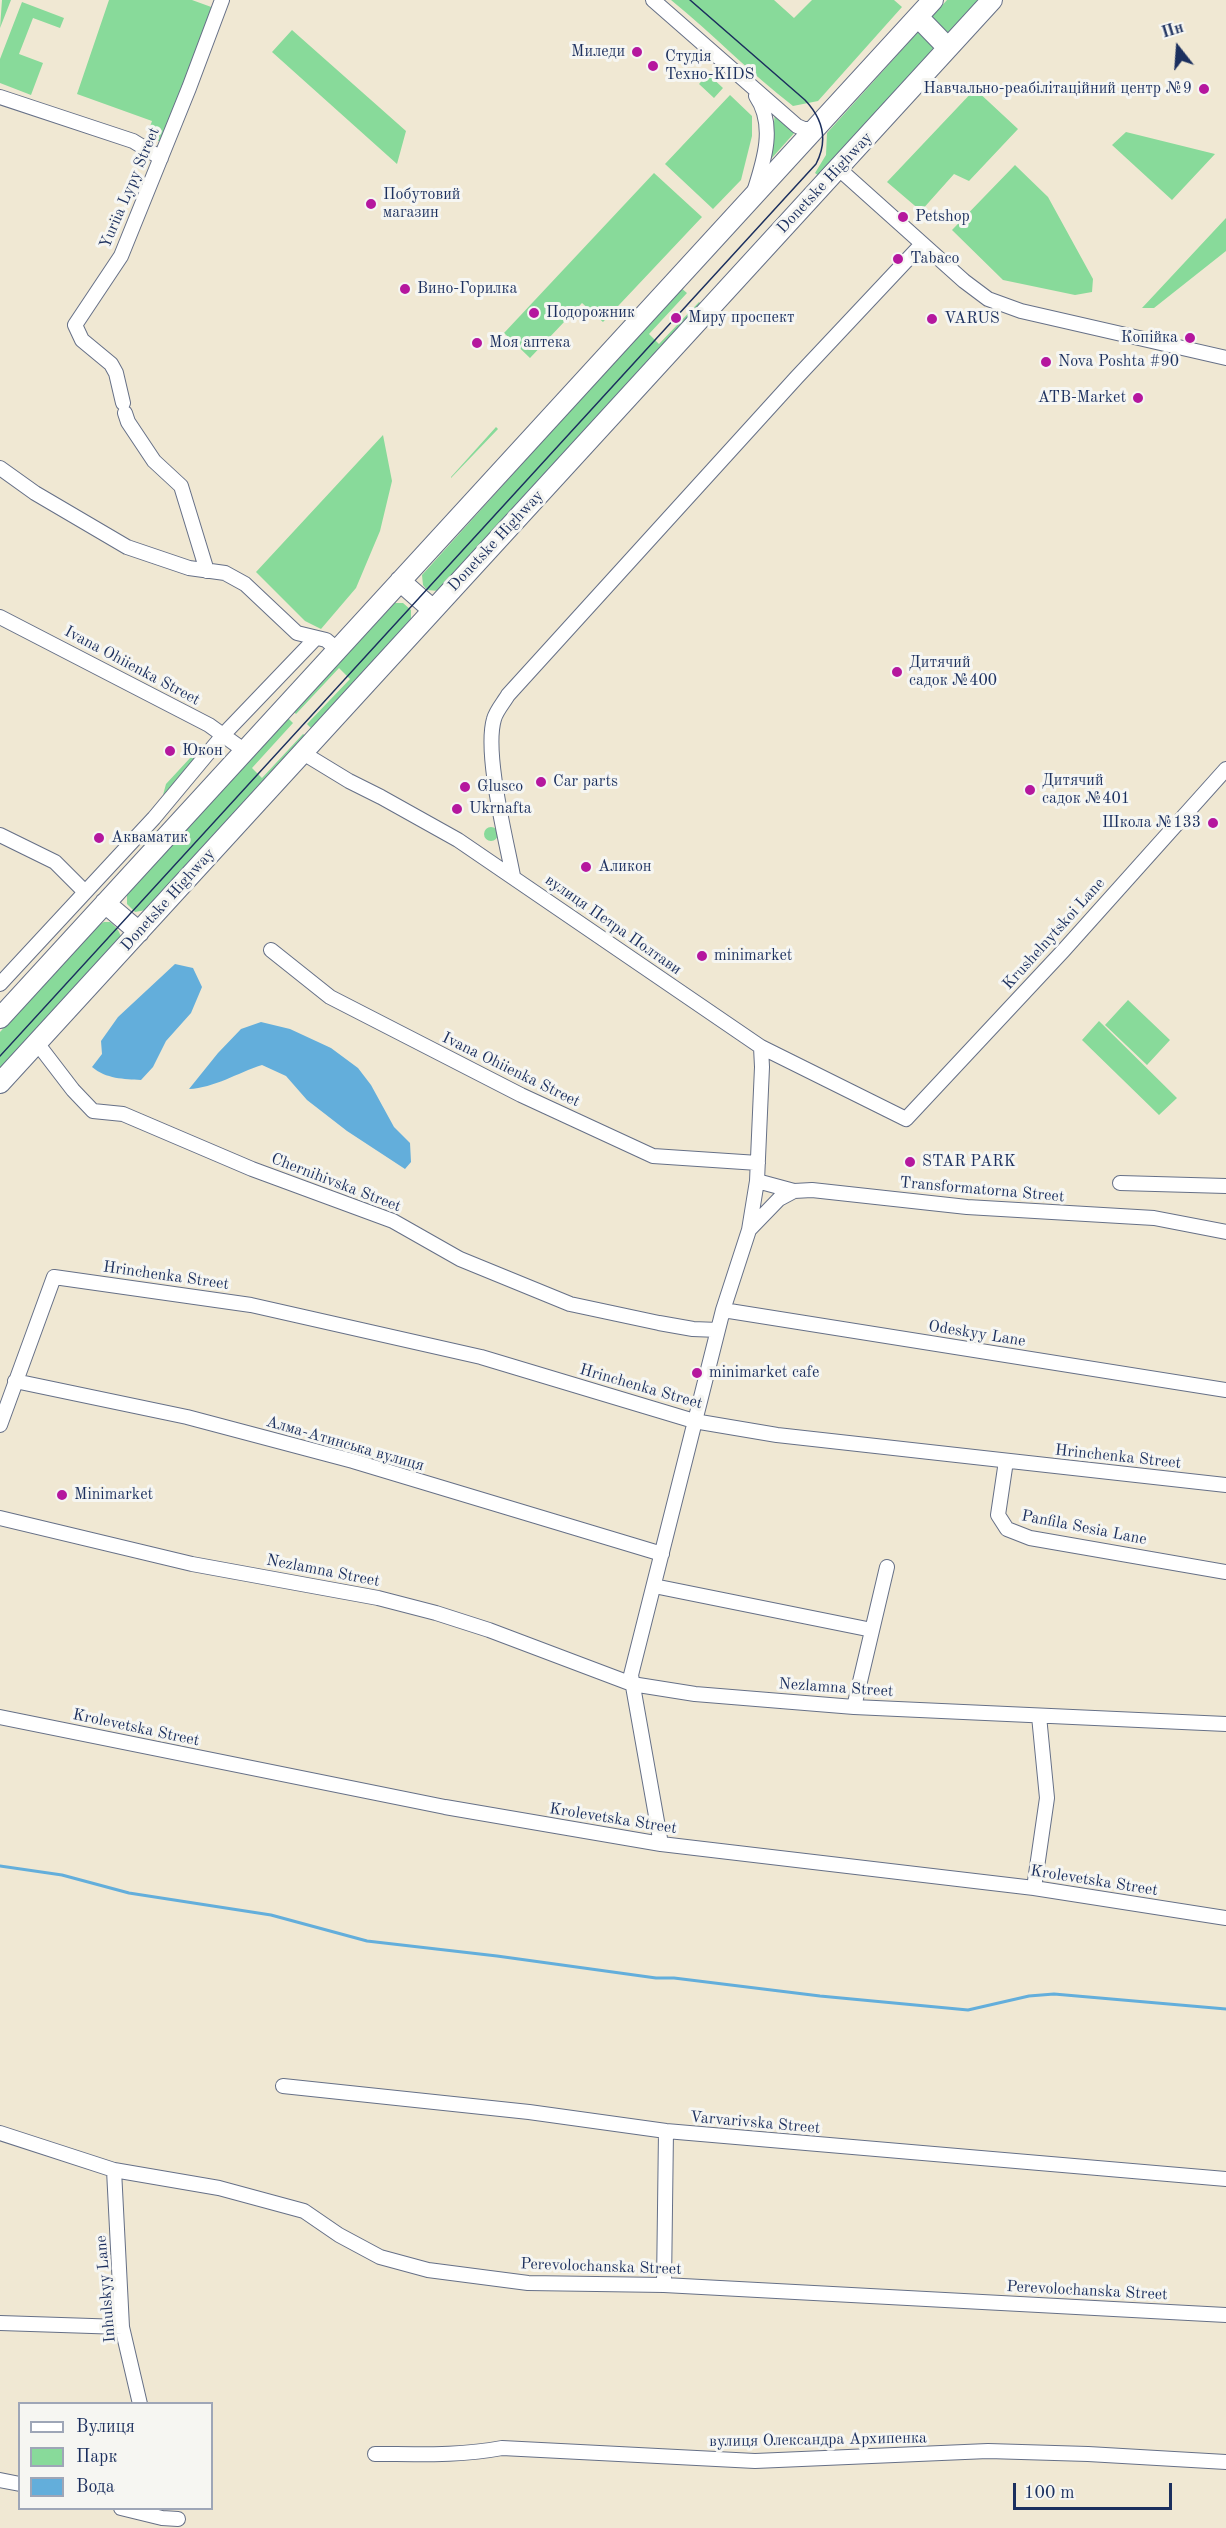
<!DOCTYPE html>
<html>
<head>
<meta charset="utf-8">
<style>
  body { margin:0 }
  #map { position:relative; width:1226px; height:2528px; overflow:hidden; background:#f0e8d3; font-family:"Old Standard TT",serif }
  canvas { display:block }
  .legend { position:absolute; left:18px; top:2402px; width:195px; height:108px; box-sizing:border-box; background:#f6f6f2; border:2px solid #9ea6b7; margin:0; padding:8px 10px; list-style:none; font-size:18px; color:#1b2f5e }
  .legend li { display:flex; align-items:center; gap:12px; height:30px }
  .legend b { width:30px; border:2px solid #9ea6b7 }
  .north { position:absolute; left:1148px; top:18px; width:60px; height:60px; -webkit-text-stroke:4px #f6f6f2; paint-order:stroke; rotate:343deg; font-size:16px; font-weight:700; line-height:24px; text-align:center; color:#1b2f5e }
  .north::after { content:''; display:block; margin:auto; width:21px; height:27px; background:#1b2f5e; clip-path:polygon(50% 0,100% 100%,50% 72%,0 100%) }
  .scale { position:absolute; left:1013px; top:2483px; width:159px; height:27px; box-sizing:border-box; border:3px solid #1b2f5e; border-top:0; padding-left:8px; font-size:18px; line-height:21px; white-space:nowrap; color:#1b2f5e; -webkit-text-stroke:4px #f6f6f2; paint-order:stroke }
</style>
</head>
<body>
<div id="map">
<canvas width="1226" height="2528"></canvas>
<ul class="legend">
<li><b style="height:8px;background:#fff"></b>Вулиця</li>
<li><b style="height:16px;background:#88da9a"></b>Парк</li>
<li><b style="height:16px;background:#63aedb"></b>Вода</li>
</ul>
<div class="north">Пн</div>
<div class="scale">100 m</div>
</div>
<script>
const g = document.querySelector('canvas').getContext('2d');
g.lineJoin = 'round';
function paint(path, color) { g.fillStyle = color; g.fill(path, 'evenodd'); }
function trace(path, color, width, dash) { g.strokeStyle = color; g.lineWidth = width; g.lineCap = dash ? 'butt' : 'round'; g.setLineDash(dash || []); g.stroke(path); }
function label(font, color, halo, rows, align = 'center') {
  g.font = font + ' "Old Standard TT",serif'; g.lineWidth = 6; g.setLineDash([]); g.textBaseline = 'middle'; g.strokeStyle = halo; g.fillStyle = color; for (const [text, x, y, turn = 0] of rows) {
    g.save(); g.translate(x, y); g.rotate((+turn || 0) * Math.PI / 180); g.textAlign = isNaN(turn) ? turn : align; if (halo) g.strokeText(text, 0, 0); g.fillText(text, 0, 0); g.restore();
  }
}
paint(new Path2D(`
  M2,0H11L0,28Z
  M109,0H192L214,8L161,141H145L152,121L77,94Z
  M671,0H774L794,18L812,0H894L902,7L818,101L793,106C750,73 713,34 671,0Z
  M947,0H979L819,176L815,173L826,155L827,133Z
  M22,2L64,18L60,28L33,18L19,54L43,63L31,95L0,83V59Z
  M292,30L406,131L397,164L272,52Z
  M708,74L723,88L714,98L699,84Z
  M975,89L1018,129L969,181L954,174L921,211L887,182Z
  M730,95L752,116V136L741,180L713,209L665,164Z
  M775,111L796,131L771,159Z
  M1126,132L1215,154L1172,200L1112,145Z
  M1015,165L1048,197L1093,279L1092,292L1075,295L1003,280L952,230Z
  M654,173L702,217L603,322L582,303L530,358L504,333Z
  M1226,218V251L1154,308H1142Z
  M681,288L687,293L649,334L659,344L699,302L701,304L439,591L427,590L423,585L422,575Z
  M496,427L498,429L451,478V477Z
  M383,435L392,481L380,531L356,588L321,629L305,621L256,572Z
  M395,603H403L411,610V621L312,729L307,724L350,679L339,668L296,714L294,712Z
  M288,718L293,723L252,768L262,778L303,734L306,736L146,910L135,912L127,904V892Z
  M203,744L207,745L205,749L163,795L166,784Z
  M484 834a7 7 0 1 1 14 0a7 7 0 1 1-14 0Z
  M104,922H110C116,927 119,930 121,937L0,1069V1032L99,925Z
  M1128,1000L1170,1040L1147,1065L1105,1025Z
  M1099,1021L1177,1098L1159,1115L1082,1040Z`), '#88da9a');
paint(new Path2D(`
  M175,964L193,968L202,987L191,1013L166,1041L153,1067L141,1080C124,1079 106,1079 92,1067L102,1054L101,1041L118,1017Z
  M261,1022L290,1029L331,1048L358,1068L371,1085L394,1127L410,1143L411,1162L405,1169L347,1131L307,1100L286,1076L262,1065C237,1073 214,1088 189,1089L218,1053L241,1029Z`), '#63aedb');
trace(new Path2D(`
  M0,1866L62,1875L129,1893L271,1915L367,1941L497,1956L656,1978H674L820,1996L968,2010L1029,1996L1054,1994L1226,2009`), '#63aedb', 3);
const minor = new Path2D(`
  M653,0L797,126L804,129H814
  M0,97L133,141L161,158
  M839,169L964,281L988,299L1021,311L1226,358
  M754,192C764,161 776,125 756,96
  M123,403L116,373L111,364L82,340L75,325L121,256L189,88L222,0
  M125,413L128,422L154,461L181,486L207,571
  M0,468L35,493L127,547L189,568L225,573L245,584L297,633L326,640L338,650
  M0,617L209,725L245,751
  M303,753L349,781L381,797L458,840L761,1047L906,1119L1063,951L1226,769
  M0,835L55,862L85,892
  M513,876C506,839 484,753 494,719C496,711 504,702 508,695L797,377L922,244
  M271,950L330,997L521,1095L653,1156L758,1163
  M0,984L154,818L224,734L315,639
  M37,1043L73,1090L93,1111L123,1114L252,1169L393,1221L460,1259L570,1304L659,1323L693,1329L718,1330
  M757,1181L794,1191
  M1120,1183L1226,1186
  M749,1230L779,1199L794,1191L812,1190L967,1207L1154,1218L1226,1232
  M723,1310L1226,1390
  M15,1381L187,1417L353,1461L662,1554
  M0,1425L54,1277L251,1305L481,1357L694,1421L777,1435L1226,1485
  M1006,1461L998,1515L1007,1529L1030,1538L1226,1572
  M0,1518L192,1564L378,1598L436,1613L489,1630L632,1684L695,1694L854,1707L1226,1724
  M654,1586L872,1630
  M854,1707L887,1567
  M0,1717L445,1807L661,1844L1034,1888L1226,1918
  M661,1844L631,1675L723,1310L749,1230L757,1181L762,1067L761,1047
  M1034,1888L1047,1798L1039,1716
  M283,2086L529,2112L666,2131L1226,2179
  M0,2133L114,2170L219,2188L304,2211L339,2235L380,2257L428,2270L528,2283L664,2285L1226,2315
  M114,2170L122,2327L140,2404
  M664,2285L666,2131
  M0,2323L122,2327
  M375,2454C417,2454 460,2456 502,2448L755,2461L988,2451L1088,2454L1226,2462
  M0,2480L20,2484
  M121,2508L162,2518L178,2519`);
const highway = new Path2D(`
  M918,17L948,48
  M400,581L433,610
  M105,903L139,932
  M0,1018L933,0
  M0,1083L992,0`);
trace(minor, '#667087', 16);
trace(highway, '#667087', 22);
trace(minor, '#fff', 14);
trace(highway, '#fff', 20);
trace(new Path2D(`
  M0,1056L816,164C828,141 823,119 805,100L690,0`), '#1b2f5e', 1.5);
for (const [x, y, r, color] of [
  [637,52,6,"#b5179e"],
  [653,66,6,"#b5179e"],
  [1204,89,6,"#b5179e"],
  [371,204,6,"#b5179e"],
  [903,217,6,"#b5179e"],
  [898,259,6,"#b5179e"],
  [405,289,6,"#b5179e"],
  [534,313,6,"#b5179e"],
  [676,318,6,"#b5179e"],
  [932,319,6,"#b5179e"],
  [1190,338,6,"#b5179e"],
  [477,343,6,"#b5179e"],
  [1046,362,6,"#b5179e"],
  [1138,398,6,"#b5179e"],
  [897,672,6,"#b5179e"],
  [170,751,6,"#b5179e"],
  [541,782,6,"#b5179e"],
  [465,787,6,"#b5179e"],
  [1030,790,6,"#b5179e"],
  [457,809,6,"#b5179e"],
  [1213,823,6,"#b5179e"],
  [99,838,6,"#b5179e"],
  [586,867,6,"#b5179e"],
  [702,956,6,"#b5179e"],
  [910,1162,6,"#b5179e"],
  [697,1373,6,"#b5179e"],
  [62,1495,6,"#b5179e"]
]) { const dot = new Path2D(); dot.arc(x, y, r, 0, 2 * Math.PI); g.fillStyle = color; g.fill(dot); trace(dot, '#f6f6f2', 2); }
label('16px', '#1b2f5e', '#f6f6f2', [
  ["Миледи",625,52,"right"],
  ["Студія",665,57],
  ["Техно-KIDS",665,75],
  ["Навчально-реабілітаційний центр №9",1192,89,"right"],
  ["Побутовий",383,195],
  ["магазин",383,213],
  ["Petshop",915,217],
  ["Tabaco",910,259],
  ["Вино-Горилка",417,289],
  ["Подорожник",546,313],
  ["Миру проспект",688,318],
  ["VARUS",944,319],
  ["Копійка",1178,338,"right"],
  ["Моя аптека",489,343],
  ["Nova Poshta #90",1058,362],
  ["ATB-Market",1126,398,"right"],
  ["Дитячий",909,663],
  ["садок №400",909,681],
  ["Юкон",182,751],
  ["Дитячий",1042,781],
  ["садок №401",1042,799],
  ["Car parts",553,782],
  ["Glusco",477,787],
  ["Ukrnafta",469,809],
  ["Школа №133",1201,823,"right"],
  ["Акваматик",111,838],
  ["Аликон",598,867],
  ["minimarket",714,956],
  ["STAR PARK",922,1162],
  ["minimarket cafe",709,1373],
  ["Minimarket",74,1495]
], 'left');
label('16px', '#1b2f5e', '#f6f6f2', [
  ["Donetske Highway",825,183,-47],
  ["Yuriia Lypy Street",130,188,-67],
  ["Donetske Highway",496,541,-47],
  ["Ivana Ohiienka Street",132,666,28],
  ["Donetske Highway",168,900,-48],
  ["вулиця Петра Полтави",613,925,35],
  ["Krushelnytskoi Lane",1054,934,-48],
  ["Ivana Ohiienka Street",511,1070,26],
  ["Chernihivska Street",336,1183,21],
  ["Transformatorna Street",982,1190,5],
  ["Hrinchenka Street",166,1276,8],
  ["Odeskyy Lane",977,1334,9],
  ["Hrinchenka Street",641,1387,16],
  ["Алма-Атинська вулиця",345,1444,16],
  ["Hrinchenka Street",1118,1457,6],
  ["Panfila Sesia Lane",1084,1528,11],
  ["Nezlamna Street",323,1571,11],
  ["Nezlamna Street",836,1688,4],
  ["Krolevetska Street",136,1728,12],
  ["Krolevetska Street",613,1819,9],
  ["Krolevetska Street",1094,1881,9],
  ["Varvarivska Street",755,2123,5],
  ["Perevolochanska Street",601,2267,2],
  ["Inhulskyy Lane",106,2289,-95],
  ["Perevolochanska Street",1087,2291,3],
  ["вулиця Олександра Архипенка",818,2440,-1]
]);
</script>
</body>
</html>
